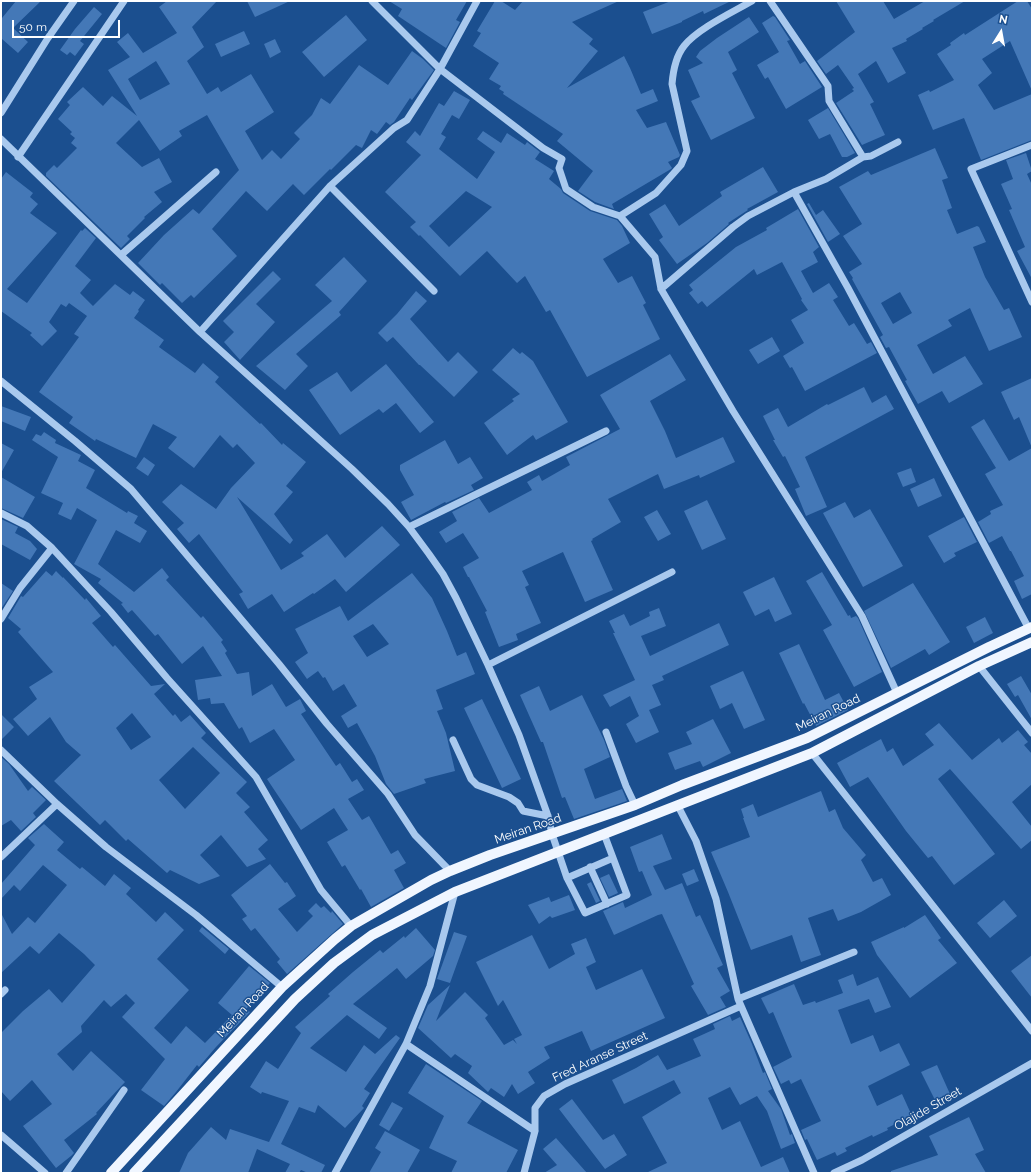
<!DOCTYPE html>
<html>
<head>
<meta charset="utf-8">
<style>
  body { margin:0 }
  #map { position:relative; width:1033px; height:1174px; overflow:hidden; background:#1b4f8f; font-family:Raleway,sans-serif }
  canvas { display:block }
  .frame { position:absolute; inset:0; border:2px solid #fff; pointer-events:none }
  .north { position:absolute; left:981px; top:12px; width:40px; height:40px; -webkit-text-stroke:3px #1b4f8f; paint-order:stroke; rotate:11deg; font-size:11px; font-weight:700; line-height:16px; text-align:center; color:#fff }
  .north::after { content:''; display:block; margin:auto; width:14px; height:18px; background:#fff; clip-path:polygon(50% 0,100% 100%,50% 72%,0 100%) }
  .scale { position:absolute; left:12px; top:20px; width:108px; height:18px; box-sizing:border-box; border:2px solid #fff; border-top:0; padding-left:5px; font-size:12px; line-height:14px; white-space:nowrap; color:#fff; -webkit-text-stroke:3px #1b4f8f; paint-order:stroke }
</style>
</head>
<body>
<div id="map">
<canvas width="1033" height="1174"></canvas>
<div class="frame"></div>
<div class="north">N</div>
<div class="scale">50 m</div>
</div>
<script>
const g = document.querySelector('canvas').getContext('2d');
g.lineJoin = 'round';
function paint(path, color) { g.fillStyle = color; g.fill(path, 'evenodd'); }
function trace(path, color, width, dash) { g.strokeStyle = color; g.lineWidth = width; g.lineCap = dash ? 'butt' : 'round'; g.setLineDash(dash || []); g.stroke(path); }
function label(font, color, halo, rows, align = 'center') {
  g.font = font + ' Raleway,sans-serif'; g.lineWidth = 3; g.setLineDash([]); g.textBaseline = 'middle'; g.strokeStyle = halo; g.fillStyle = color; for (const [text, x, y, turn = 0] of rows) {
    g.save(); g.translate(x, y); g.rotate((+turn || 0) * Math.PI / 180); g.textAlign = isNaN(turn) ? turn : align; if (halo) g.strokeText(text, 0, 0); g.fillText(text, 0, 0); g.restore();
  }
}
paint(new Path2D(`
  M16,1H41L13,28L28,42L18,53L2,39L1,40V17L2,18Z
  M167,1H217L192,27L204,47L187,61L207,94L218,87L221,92L251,74L274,112L245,131L262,160L272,150L281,159L300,139L294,133L312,115L321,98L330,104L359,65L388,85L412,51L423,59L434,70L412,100L410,98L394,122L390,125L386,122L377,134L371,130L362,148L356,145L331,170L330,169L304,195L293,184L267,211L246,191L212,229L237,256L194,298L191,295L182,303L162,283L160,285L138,263L164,235L193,209L199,214L239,170L207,115L179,131L182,136L160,151L139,120L116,143L142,167L159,158L172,182L154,192L162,202L144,217L145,218L127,236L130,239L121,248L46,176V173L54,165L57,168L77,148L71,143L75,138L70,134L72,132L58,119L70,105L67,102L83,87L103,106L112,96L137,116L108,70L130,57L117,42L128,33L143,53L177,33L159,7ZM156,61L170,84L140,100L128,79Z
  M247,1H290L255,17Z
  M389,1H467L456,20L460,22L446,48L398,16L402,9Z
  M495,1H501L515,10L523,1H619L572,22L593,39L589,44L598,51L567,88L624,56L630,68L641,94L653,89L658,101L636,110L647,128L666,122L680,155L679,157L668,162L672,168L671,169L612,204L614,209L595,202L578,191L593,171L557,141L563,134L503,94L504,92L499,89L501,86L489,79L499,63L473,46L481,33L477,31Z
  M671,1H731L704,14L703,11L682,21V22L652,34L643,12Z
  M836,1H883L894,19L925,1H965L933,20L934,21L922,28L923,29L906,39L907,41L892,48L906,73L888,83L876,61L858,74L874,102L870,104L885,135L862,145L836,103L854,91L852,89L854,88L838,65L826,74L817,61L855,32Z
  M1018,1H1027L1032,9V91L1010,41L982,59L992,73L978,85L994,110L1032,94V140L981,160L964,118L933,130L918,95L929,90L930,92L954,80L937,54L951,45L950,43L964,33L965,35Z
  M94,7L102,14L80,41L84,44L75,56L70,52L67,55L60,50L75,29Z
  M346,15L367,40L324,77L302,52Z
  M773,16L775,17L790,40L787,41L800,64L805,61L822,87L786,109L768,77L765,79L757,65L779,52L762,23Z
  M749,17L759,32L728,52L737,70L732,73L755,118L711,140L691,101L700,97L688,70L703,63L696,57L700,51L717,38Z
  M244,31L250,44L221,57L215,44Z
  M275,39L281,52L270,58L264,44Z
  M454,91L470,100L459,119L452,115L441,134L446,137L439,149L477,179L495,152L477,139L483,131L501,143L507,133L525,145L527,142L540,152L535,159L554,171L549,179L561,189L563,193L590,211L617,220L622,226L630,243L603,259L618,283L632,276L646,303L643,305L660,339L587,377L550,310L546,312L525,276L517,283L487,251L460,276L420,235L419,236L410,227L416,222L385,192L421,155L406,142L415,131L420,136L439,103L444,106ZM466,191L492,207L449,247L429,226Z
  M828,108L855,153L847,157H842L830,134L819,139L808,120Z
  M935,148L948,178L942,180L952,208L947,210L957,234L977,226L979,227L986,242L973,247L985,277L1004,310L1009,308L1022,337L989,351L970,308L948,320L952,326L917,345L933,374L965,356L983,384L949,403L942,391L918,404L905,381L907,380L889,347L886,348L880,337L883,335L852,279L853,278L849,272L862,264L843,236L862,224L839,187L868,171L871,175ZM900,292L912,313L893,324L881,303Z
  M1026,153L1032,171L1027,174L1032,185V279L1017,251L1025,247L1009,210L1012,209L1001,184L1013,179L1006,160Z
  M763,167L778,192L747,209L748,210L728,223L729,224L707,243L677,264L659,240L663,237L649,214L665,204L679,226L722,196L720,192Z
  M6,172L33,193L30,197L38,204L30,213L57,233L7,289L27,303L81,230L82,231L85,228L96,238L75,266L91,280L80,293L93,306L115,284L130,295L133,291L145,300L138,310L139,311L134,318L164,340L159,347L195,373L203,363L219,377L215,382L260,424L261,423L282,445L283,443L306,462L286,486L293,492L274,514L293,540L290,544L237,497L281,570L304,556L301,553L327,534L345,558L382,526L400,545L346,592L335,579L314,594L313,593L284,612L272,594L248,609L239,594L243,592L199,534L189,543L177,529L184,523L162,502L181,484L216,509L231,488L255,463L237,444L233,448L220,435L194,468L168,448L177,437L153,424L136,458L96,439L95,441L69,423L73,417L39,392L79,337L74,334L87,316L69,303L66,307L61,304L49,322L57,331L42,346L30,335L32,333L1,311V179Z
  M809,203L816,215L823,210L840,234L828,242L807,204Z
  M798,209L819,247L813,252L818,262L801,271L813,293L829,283L838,297L833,300L849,326L854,323L867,344L871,342L877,353L805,391L792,367L790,368L783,356L804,343L791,320L808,310L801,300L802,299L782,262L757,275L754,269L707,307L702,301L698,304L689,293L693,290L689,285L736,247L767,230L766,228Z
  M344,257L367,281L339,312L341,315L296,354L308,366L285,390L256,366L332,301L315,285Z
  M273,271L281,279L256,304L275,322L240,360L224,342L234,332L223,321Z
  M416,291L427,301L410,319L448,362L458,352L478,372L454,397L420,365H419L393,337L387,342L378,333L397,314Z
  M772,337L780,351L758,364L749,350Z
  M513,348L520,354L522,352L533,361L568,422L536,440L533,435L507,455L484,423L514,401L512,399L520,394L492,370Z
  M670,354L686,380L650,401L665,431L676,458L723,437L735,462L700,478L699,475L664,489L658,474L608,499L621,522L592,539L593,540L591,541L613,590L585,602L563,552L522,571L529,585L525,587L541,623L516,634L518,640L499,647L485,612L487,611L469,577H468L463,567L479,558L463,533L446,543L439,532L457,521L452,512L479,498L489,513L532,490L527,482L539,475L542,481L570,465L566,457L620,429L600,395Z
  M386,364L434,422L420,433L396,403L383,413L379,409L340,435L309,390L337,372L351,392Z
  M1032,378V594L1022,599L1014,581L1024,576L1011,551H1010L1002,536L989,543L978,522L991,514L990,511L1003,505L985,474L996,468L971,427L984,419L1009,461L1032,448L1019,417L1014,420L1001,392Z
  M864,387L872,403L886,395L894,409L805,457L827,507L806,516L795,489L800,487L785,456L783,457L773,440H775L763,416L778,408L788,427L827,404L828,405Z
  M1,406L31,417L25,431L1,421Z
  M44,432L56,440L55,443L81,455L78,461L95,470L86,488L127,513L128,511L138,516L134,523L147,531L140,543L116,530L98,564L134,592L162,568L169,577L166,580L201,618L203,616L223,640L221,642L227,651L225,653L237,674L249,672L252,696L272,684L286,707L300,699L306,711L301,714L336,766L340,763L352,782L357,779L364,790L348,799L362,820L369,816L391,854L398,850L406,863L394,870L404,888L371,907L361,889L360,890L345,865L342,867L327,842L348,830L334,808L301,830L267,779L295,760L274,729L250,743L242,727L239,729L224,703L211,704L210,698L198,700L195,680L222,676L203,646L182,664L158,634L155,636L132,610L128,613L121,604L123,603L98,583L101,579L74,564L97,520L77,508L71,520L58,514L63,503L41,493L58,457L32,440L36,434L41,436Z
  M445,440L458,464L470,457L483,478L471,485L474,490L446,503L445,502L411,520L401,502L414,495L400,470V465Z
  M1,443L14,450L1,473Z
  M144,457L155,465L148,476L136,468Z
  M911,468L916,482L903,487L897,473Z
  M1,477L35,497L23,518L1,508Z
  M934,478L942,496L918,507L910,489Z
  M707,500L726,539L702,550L684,511Z
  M845,502L854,518L870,509L903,566L863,587L823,513Z
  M657,510L671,534L658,541L644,517Z
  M964,517L977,542L954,553L956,556L944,563L928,536Z
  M1,519L18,527L15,533L30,541L37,549L30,560L1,544Z
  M46,571L52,576L56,571L63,578V577L85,600L86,598L101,616L92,623L113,647L115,645L151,686L165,684L154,694L173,716L175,714L181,722L190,715L206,733L201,738L247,782L236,793L250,807L244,812L268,840L258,849L266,859L247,867L221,835L200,855L220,876L199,884L170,870L167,873L128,839L126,841L105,820L100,825L54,781L81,755L66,742L50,717L28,736L13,719L37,699L29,687L53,672L18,632L21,629L8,618L21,596L23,597ZM132,713L151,737L131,750L116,728ZM193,747L220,773L185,809L159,780Z
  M822,572L848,616L850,615L851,618L856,616L858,618L882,672L854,687L823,630L832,625L806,581Z
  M412,573L432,598L447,631L457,656L466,652L475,674L436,690L443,709L437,711L446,733L455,771L424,779L426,783L394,794L386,784L375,756L357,723L348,728L341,716L357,706L344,684L333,691L325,677L323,678L318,671L307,679L295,662L308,653L295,629L340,606L348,621ZM373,624L389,644L367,657L353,636Z
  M774,577L792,614L775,622L769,609L755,616L743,592Z
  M1,583L13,591L1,609Z
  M913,583L950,642L929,655L925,649L891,668L864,611Z
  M659,608L666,626L641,636L650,656L719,623L729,645L662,676L664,680L652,685L661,705L649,710L659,732L636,743L626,724L639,716L630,696L610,707L603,695L635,680L613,633H615L609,621L624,614L630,626L650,616L649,612Z
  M985,617L993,633L974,643L966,627Z
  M799,644L825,700L839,693L848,710L816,726L804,703L803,704L779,653Z
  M743,671L765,720L744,729L732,703L720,709L710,686Z
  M1021,676L1032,695V720L1018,695L1015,697L1007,684Z
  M539,686L550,711L582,695L604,740L610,757L584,769L595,799L622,789L627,801L574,819L565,797L562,798L543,742H541L520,695Z
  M482,699L521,779L502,788L464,708Z
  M1,714L14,727L1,740Z
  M713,719L731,753L703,767L700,761L675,770L668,753L692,744L686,732Z
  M939,723L972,760L999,738L1002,743L1018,730L1028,742L1024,745L1032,754V784L1012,802L1032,827V840L1021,849L950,769L938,779L995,854L954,885L932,856L928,858L906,831L868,777L850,787L837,763L881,739L887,752L893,748L903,766L934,745L925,734Z
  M1,757L9,764L28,791L32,787L46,800L33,813L36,817L21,831L11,820L1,826Z
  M821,791L829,812L835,809L843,828L866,855L861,860L873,882L882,878L891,895L861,912L838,921L833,909L808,918L821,955L801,962L792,935L751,950L728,892L711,852L750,837L743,818H744L741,809L753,804L758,817Z
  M44,824L64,842L57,850L80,869L82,867L105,886L114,874L131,888L126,894L156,922L165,912L184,930L157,959L189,990L154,1028L171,1044L186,1026L205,1043L232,1015L218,1003L249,966L270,983L246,1009L250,1012L216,1047L199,1067L197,1065L176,1092L164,1106L141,1090L165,1059L122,1017L135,1003L126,994L111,1007L104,1000L81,1026L82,1032L57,1054L73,1071L91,1051L125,1082L96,1113L97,1114L64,1140L74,1153L71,1156L56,1168L23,1126L52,1104L32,1080L10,1101L1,1091V1033L23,1011L49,989L62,1003L95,965L84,954L59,933L39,954L30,946L1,973V913L12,934L28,917L35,923L67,885L43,865L20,891L14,885L1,899V884L35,845L28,838Z
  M662,834L672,859L653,866L665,890L682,883L696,917L700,915L723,965L717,968L730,991L720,997L726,1007L708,1015L691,986L694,984L662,914L658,915L614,935L603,911L623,902L625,908L652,895L642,871L639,872L630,847Z
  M270,864L285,883L287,882L296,896L278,909L297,932L313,916L308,911L316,903L321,908L324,906L331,913L332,911L343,924L287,974L277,962L280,959L255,928L251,931L242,919L247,916L231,895Z
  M694,869L699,881L687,886L682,874Z
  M609,874L618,893L609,897L600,878Z
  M591,882L600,901L596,903L587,884Z
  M569,895L575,910L552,918L550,916L539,924L528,905L549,897L551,902Z
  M1004,900L1017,916L990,938L977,923Z
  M925,915L941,938L938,940L957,963L910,998L877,955L871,942L904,927V928Z
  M202,927L229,949L225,954L199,931Z
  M416,928L435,950L433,956L406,979L397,968L353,1004L387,1028L379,1039L347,1015L310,1048L346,1072L364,1045L375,1054L396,1035L400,1038L364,1089L370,1093L362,1106L364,1108L345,1128L318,1105L315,1113L299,1107L281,1144L325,1165L321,1173H308L301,1170L299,1173H285L290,1164L257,1149L248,1173H179L188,1153L211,1127L226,1140L230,1129L269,1142L289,1101L262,1092L261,1094L250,1087L266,1061L278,1069L301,1033L295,1027L330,996L328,994L353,972L380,950L383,953L404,936L405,938Z
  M454,932L467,936L450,983L437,979Z
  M532,935L549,969L575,954L571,944L586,938L596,962L586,967L596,990L642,969L665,1018L591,1051L582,1031L544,1047L550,1058L528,1072L535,1083L518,1094L512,1084L504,1097L491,1088L488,1092L468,1073L472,1066L455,1054L451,1058L418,1028L428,1005L450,985L436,1021L465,992L488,1015L485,1018L504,1045L513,1040L517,1044L514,1039L522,1035L503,1000L498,1006L476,962Z
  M1032,955V998L1011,971Z
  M853,974L857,986L878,977L891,1007L875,1013L869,999L838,1010L851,1044L873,1035L880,1052L899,1043L910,1065L868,1086L877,1106L902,1094L912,1116L887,1128L888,1130L873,1137L872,1135L845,1148L847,1151L837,1156L835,1152L817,1160L807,1139L805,1140L801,1130L821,1121L801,1079L791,1084L789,1080L781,1084L773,1067L792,1057L773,1012L769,1014L761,998L794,984L803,1005L815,1001L816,1003L843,993L838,980Z
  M730,1016L732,1021L740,1017L752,1044L763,1073L765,1072L772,1089L768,1091L781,1109L790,1135L792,1134L795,1143L781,1149L767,1111L757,1096L740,1105L730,1087L708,1098L722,1130L740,1121L761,1167L783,1157L790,1173H646L667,1163L642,1117L681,1093L674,1080L624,1104L612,1080L636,1068L658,1055L667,1070L701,1056L693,1039L715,1029L713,1024Z
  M426,1064L482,1101L467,1123L518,1150L506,1173H451L457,1161L429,1148L444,1116L408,1093Z
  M937,1065L950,1094L935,1100L921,1072Z
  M572,1099L603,1140L614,1134L627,1155L605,1169L559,1109Z
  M392,1102L403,1108L389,1131L379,1125Z
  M969,1117L984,1150L975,1154L986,1173H891V1171L938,1155L929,1136Z
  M385,1131L420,1150L407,1173H369L381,1152L375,1148Z
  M556,1138L587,1173H544L557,1165L543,1149Z`), '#4478b7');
trace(new Path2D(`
  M372,1L440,69L543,148L562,159L559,168L566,189L593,207L620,216L655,257L661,289L733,411L862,616L897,693
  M770,1L828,86L829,101L863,157L871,156L898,142
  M1,113L48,38L74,1
  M1,139L200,332L352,469L388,504L409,527L429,554L443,574L456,598L488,665L519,735L548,816L552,834L567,878L585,913L627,895L604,834
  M1032,145L971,169L1032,302
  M18,157L124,1
  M330,186L434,291
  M794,192L848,288L1029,629
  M620,216L656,193L681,165L687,151L672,84C673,72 676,56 684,46C697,29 733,12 752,1
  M121,255L216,172
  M661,289L733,227L748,216L794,192L826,179L863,157
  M200,332L330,186L394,128L407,120L440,69L477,1
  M1,381L75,441L131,489L279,664L327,724L388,794L415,835L450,871
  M1,513L27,526L52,548L111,612L167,678L256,777L321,890L351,926
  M409,527L606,431
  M1,619L20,588L52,548
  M488,665L672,572
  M979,666L1032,733
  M606,732L626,786L635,805
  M453,740L471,779L477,785L509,797L518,803L523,811L548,816
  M1,750L57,804L106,847L196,915L282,987
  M812,753L1032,1031
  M678,806L696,841L716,899L738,999L814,1173
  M1,857L57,804
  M590,867L607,904
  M567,878L613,858
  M1,994L5,990
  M738,999L854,952
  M406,1044L535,1131
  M1,1135L45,1173
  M66,1173L124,1090
  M335,1173L406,1044L430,986L455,892
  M524,1173L535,1131V1108L544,1096L565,1084L741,1006
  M834,1173L862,1160L1032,1063`), '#a9c9ee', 7);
trace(new Path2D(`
  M111,1173L282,987L335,939L351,926L431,880L450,871L490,855L635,805L682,785L807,738L989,647L1032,627
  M134,1173L295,999L334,963L372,935L455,892L812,753L979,666L1032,642`), '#f0f6ff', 10);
label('12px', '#fff', '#1b4f8f', [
  ["Meiran Road",828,713,-26],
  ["Meiran Road",528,829,-19],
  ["Meiran Road",243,1010,-47],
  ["Fred Aranse Street",600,1057,-25],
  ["Olajide Street",928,1109,-30]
]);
</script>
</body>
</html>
